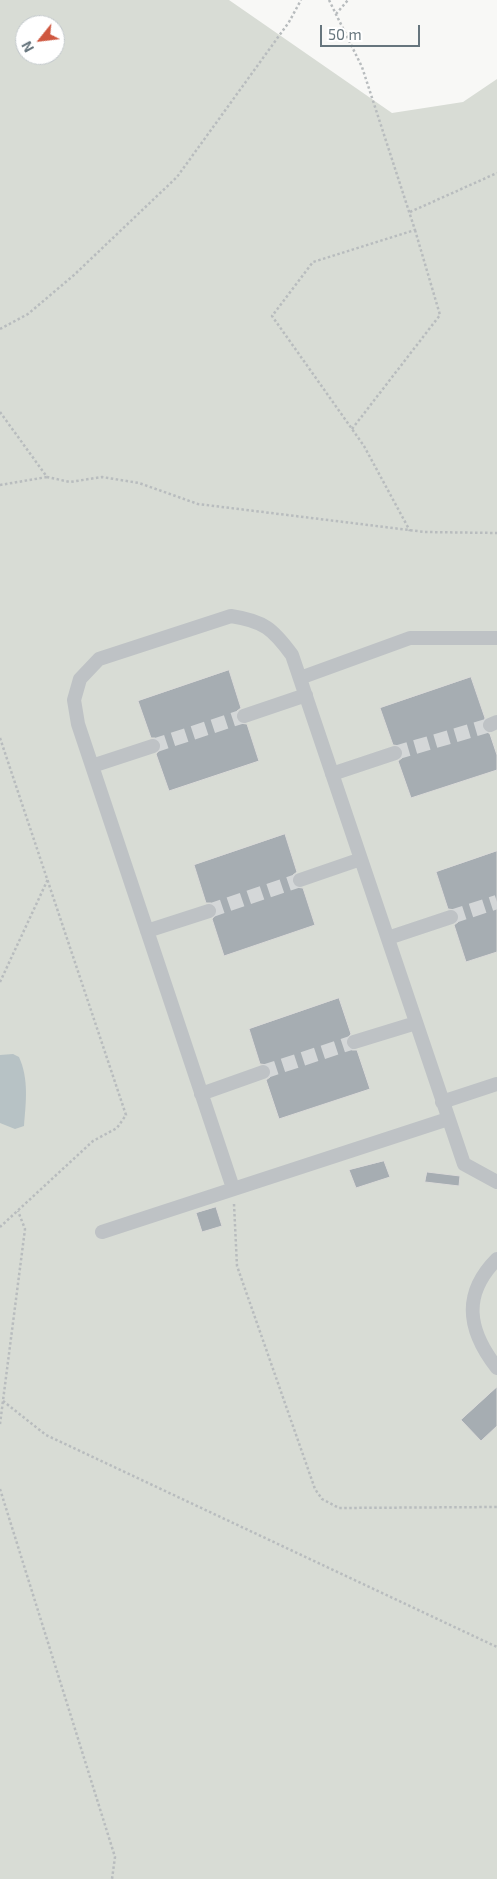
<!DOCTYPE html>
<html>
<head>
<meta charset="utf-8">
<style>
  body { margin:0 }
  #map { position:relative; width:497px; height:1879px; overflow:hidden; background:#f8f8f6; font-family:"Exo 2",sans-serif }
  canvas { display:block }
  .north { position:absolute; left:15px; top:15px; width:50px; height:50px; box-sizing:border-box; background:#fff; border:1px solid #c2c8cb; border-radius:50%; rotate:241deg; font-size:14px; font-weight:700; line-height:20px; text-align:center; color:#66757d }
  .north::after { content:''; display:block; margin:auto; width:18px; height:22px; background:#cf573f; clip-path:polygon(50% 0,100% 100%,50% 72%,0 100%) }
  .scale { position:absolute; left:320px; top:25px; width:100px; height:22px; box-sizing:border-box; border:2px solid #66757d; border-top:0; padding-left:6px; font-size:15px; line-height:18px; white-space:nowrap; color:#66757d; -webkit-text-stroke:4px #fff; paint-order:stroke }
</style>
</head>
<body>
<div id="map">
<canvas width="497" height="1879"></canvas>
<div class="north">N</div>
<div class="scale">50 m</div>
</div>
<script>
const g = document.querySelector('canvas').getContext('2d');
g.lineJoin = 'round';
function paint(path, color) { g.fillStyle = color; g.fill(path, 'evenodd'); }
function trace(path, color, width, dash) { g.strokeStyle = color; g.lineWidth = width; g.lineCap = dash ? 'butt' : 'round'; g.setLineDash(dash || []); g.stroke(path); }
paint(new Path2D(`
  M0,0H229L392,113L463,102L497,79V1879H0ZM25,25H55V55H25Z`), '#d8dcd5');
paint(new Path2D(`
  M13,1054L19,1057C29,1079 26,1102 24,1126L15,1129L0,1123V1055Z`), '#b7c2c5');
const building = new Path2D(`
  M229,670L241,708L237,711L236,718L239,723L247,724L259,761L169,791L156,754L161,748V743L155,738H151L138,701Z
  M471,677L485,718L482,728L490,734L497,755V770L411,798L398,761L402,758L403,751L400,746L393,745L380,708Z
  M285,834L297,872L293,875L292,882L295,887L303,888L315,925L224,956L212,919L217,913V908L211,903H206L194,865Z
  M497,851V952L466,962L454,925L458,922L459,915L456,910L448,909L436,872Z
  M339,998L351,1034L346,1040V1045L352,1050H357L370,1089L279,1119L266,1080L270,1077L271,1070L268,1065L260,1064L249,1029Z
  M384,1161L390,1177L356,1188L349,1170Z
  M427,1172L460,1176L459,1186L425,1182Z
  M216,1207L222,1226L202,1232L196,1213Z
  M497,1387V1426L481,1441L461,1420Z`);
paint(building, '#a6adb2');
trace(building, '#dadad8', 1);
trace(new Path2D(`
  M153,746L244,716
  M395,753L490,725
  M209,911L300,880
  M451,917L497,902
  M263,1072L354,1042`), '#d4d7d8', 14, [14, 7]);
trace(new Path2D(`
  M329,0L362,67L415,230L313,262L272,316L364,446L410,531
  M336,14L348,0
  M410,212L497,173
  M0,329L28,314L74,275L177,177L289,22L301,0
  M0,412L47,477L70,482L102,477L139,483L198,504L425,532L497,533
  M352,429L440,315L415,230
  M0,485L47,477
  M0,738L126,1115L117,1128L93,1141L0,1227
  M0,982L48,879
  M234,1204L237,1266L315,1489L322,1499L339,1508L497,1507
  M3,1401L46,1435L497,1647
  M0,1424L25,1229L18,1211
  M0,1489L115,1857L112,1879`), '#b8bcbe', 2.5, [2.5, 2.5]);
trace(new Path2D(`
  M300,678L410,638H497
  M244,716L306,695
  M490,725L497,722
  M92,766L153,746
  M332,774L395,753
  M300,880L361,859
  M147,931L209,911
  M388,938L451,917
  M354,1042L416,1023
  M201,1094L263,1072
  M442,1102L497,1084
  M233,1188L78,724L74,700L80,679L99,659L231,616C264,621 273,629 292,655L464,1164L497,1182
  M102,1232L448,1119
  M497,1259C461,1295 468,1331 497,1368`), '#bec2c5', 14);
</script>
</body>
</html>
